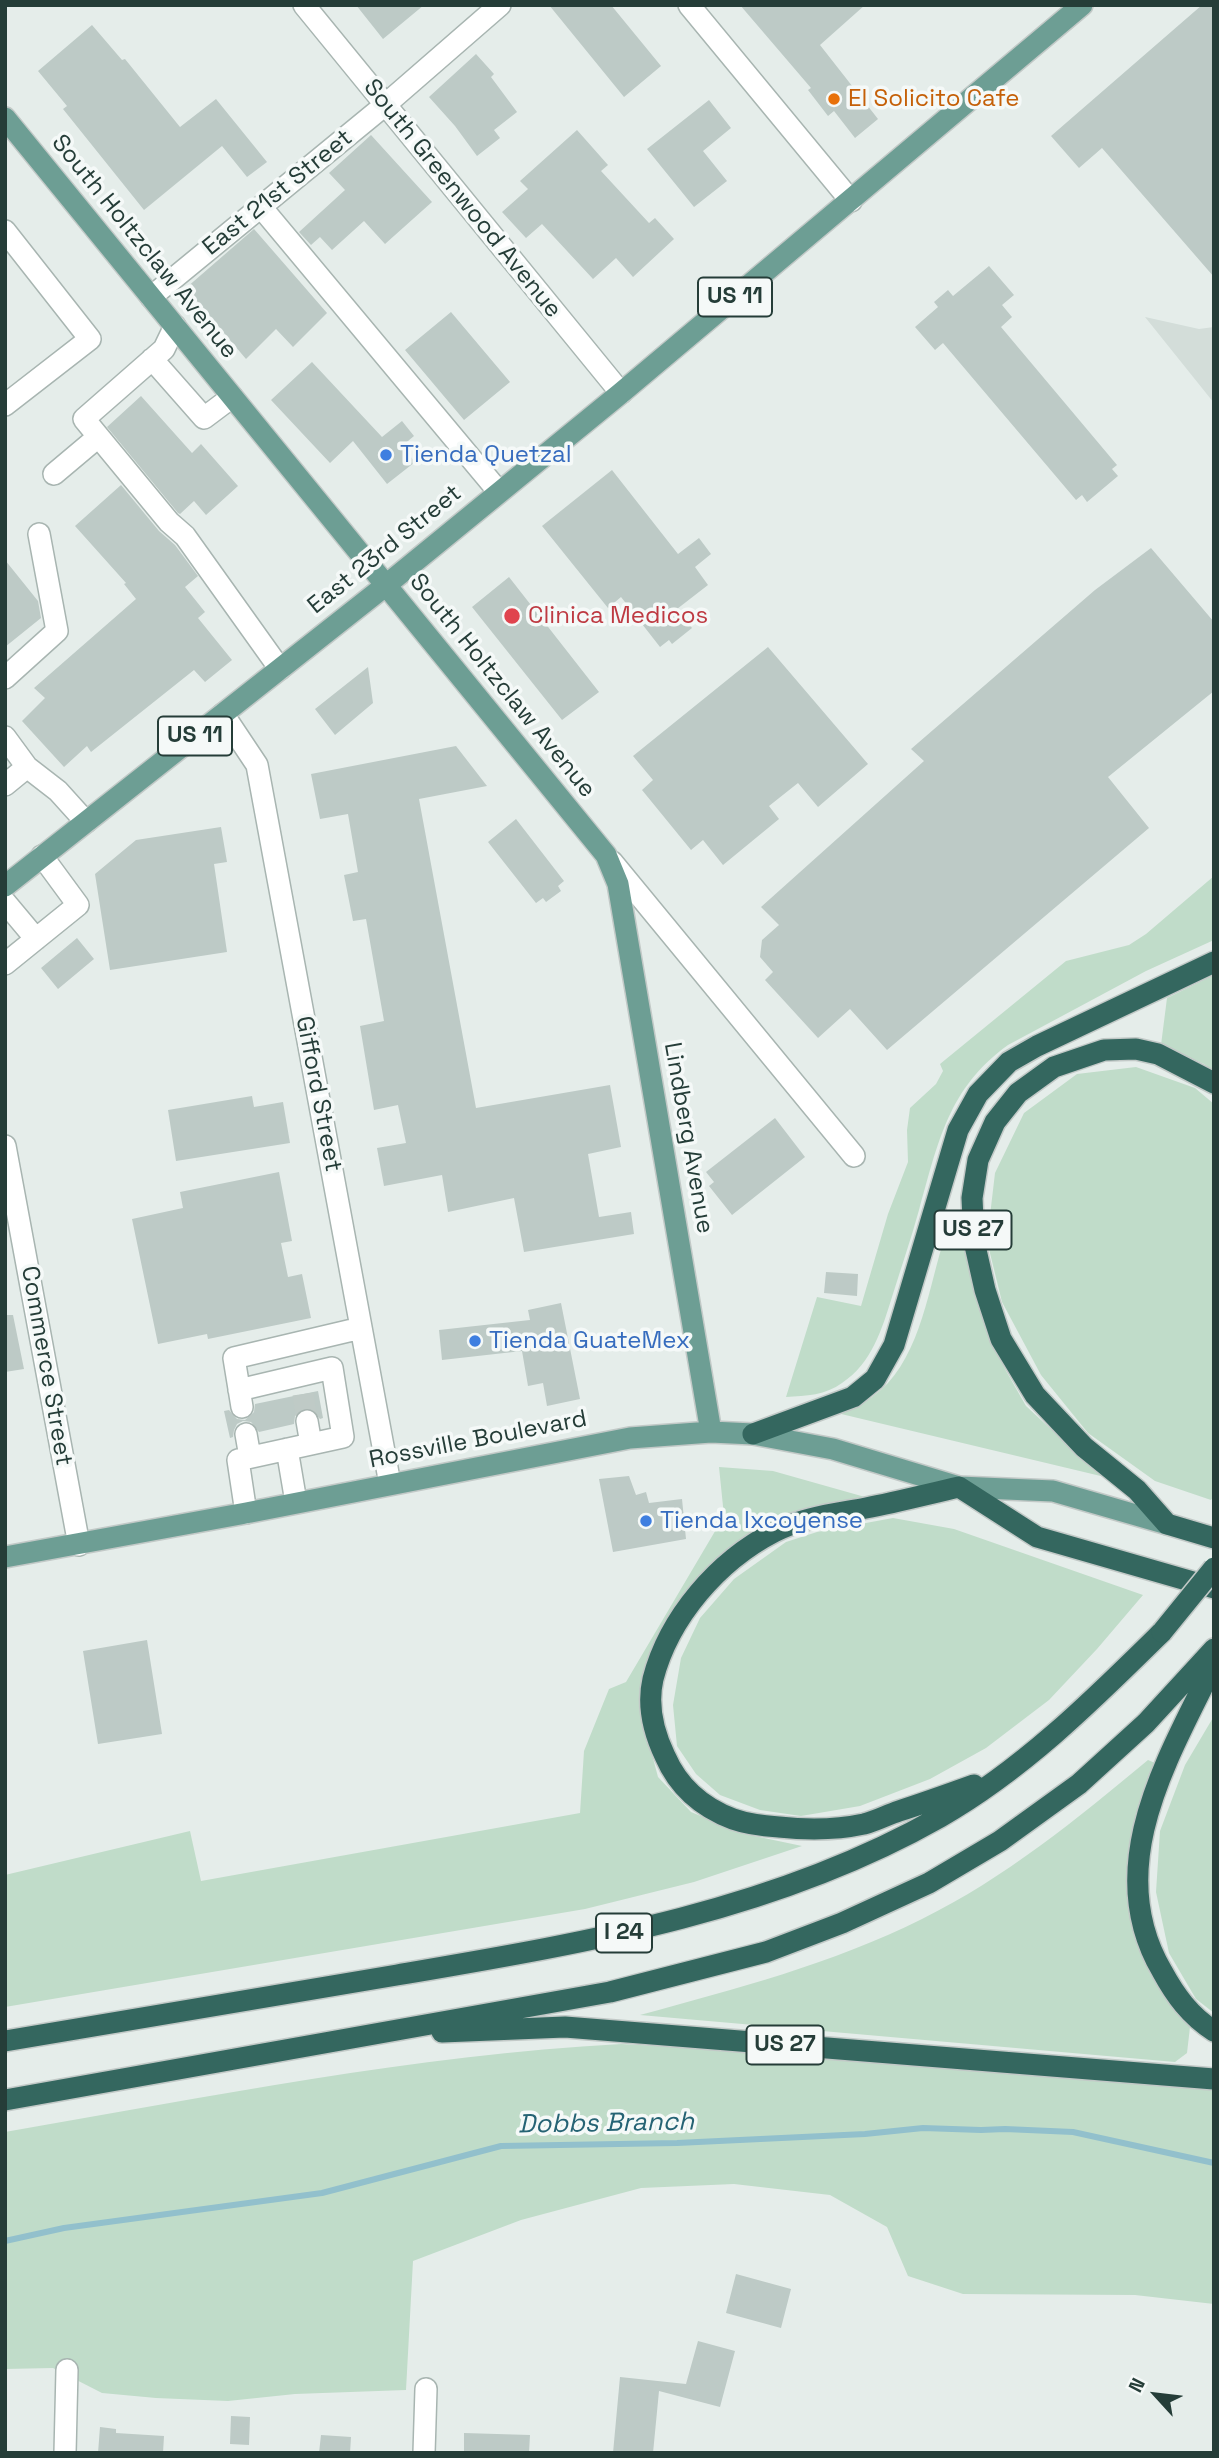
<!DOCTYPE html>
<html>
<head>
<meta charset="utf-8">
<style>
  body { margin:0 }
  #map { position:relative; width:1219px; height:2458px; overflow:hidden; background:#e5edea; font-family:"Space Grotesk",sans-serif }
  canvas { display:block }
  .frame { position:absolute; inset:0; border:7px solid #253d38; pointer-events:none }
  .north { position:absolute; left:1121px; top:2360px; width:70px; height:70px; -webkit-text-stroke:5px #f5f9f8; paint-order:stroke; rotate:297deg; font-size:19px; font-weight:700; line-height:28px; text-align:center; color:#253d38 }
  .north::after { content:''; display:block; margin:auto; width:24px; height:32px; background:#253d38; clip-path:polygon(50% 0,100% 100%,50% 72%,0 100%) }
</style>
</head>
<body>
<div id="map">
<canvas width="1219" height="2458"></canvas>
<div class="frame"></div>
<div class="north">N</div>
</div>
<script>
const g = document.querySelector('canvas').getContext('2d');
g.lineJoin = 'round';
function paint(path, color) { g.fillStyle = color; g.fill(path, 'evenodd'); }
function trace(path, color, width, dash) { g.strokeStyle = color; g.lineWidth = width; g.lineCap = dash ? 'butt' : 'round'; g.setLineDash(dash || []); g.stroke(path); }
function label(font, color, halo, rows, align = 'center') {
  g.font = font + ' "Space Grotesk",sans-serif'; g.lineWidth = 7; g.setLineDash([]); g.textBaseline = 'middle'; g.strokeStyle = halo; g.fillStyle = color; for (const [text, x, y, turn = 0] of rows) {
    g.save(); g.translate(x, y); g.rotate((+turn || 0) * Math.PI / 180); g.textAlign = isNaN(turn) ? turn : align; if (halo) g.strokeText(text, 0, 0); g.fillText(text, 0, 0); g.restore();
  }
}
paint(new Path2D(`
  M1145,317L1199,329L1214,327V403Z`), '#d3ddd9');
paint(new Path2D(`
  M1214,876V940L1146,971L1008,1045C948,1088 938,1143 919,1210C911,1239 901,1268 892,1297C882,1329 872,1363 842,1383C826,1395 806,1396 786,1397L817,1297L861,1306L888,1214L908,1162L907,1130L910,1108L936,1084L943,1071L940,1064L1066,961L1129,945L1146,934Z
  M1214,975V1071L1204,1064L1161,1045L1167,998Z
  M1136,1067L1195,1088L1214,1104V1496L1211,1500L1155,1481L1088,1433L1041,1375L1002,1302L987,1241L995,1173L1024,1113L1077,1074Z
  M942,1246L964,1248L978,1306L1005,1369L1026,1406L1068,1445L1109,1478L837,1413C848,1408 862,1404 872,1397C918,1365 927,1296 942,1246Z
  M719,1467L773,1471L865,1497L832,1503L775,1521L731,1548L693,1582L663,1631L642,1717L658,1777L691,1812L745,1834L802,1846L694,1882L585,1909L5,2007V1875L190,1831L201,1881L580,1813L584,1751L609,1689L626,1682L724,1516Z
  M893,1518L954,1529L1143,1595L1097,1649L1049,1700L986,1748L930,1779L860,1806L801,1816L760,1810L720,1795L696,1774L677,1746L673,1705L681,1658L700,1618L734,1579L786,1542L817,1532Z
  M1214,1716V2013L1196,1999L1169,1953L1156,1892L1160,1831L1185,1765Z
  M1148,1760L1155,1763L1136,1813L1129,1854L1136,1938L1150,1974L1190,2027L1187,2053L1175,2062L640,2015C735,1989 832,1964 922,1919C1005,1878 1077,1819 1148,1760Z
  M621,2044L713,2049L1214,2090V2304L1135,2295L963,2294L908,2276L887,2227L830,2195L734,2184L641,2188L521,2220L413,2261L406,2390L295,2394L228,2401L156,2398L102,2393L53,2368L5,2369V2132C209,2097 414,2055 621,2044Z`), '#c0dcc9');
trace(new Path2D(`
  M5,2241L64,2228L322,2193L501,2146L677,2143L865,2134L923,2128L981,2130L1005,2129L1073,2132L1214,2163`), '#92c0cc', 6);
paint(new Path2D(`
  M356,5H424L383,39Z
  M549,5H611L661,66L624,97Z
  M740,5H865L820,45L878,119L855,138L834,111L828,116L808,90L811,88Z
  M1202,5H1214V277L1102,148L1079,168L1051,136Z
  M92,25L122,60L125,59L180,127L216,99L267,162L247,177L222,146L144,210L63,109L67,106L38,71Z
  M476,54L494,74L491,77L517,112L494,130L500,138L477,156L455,126L429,97Z
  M709,100L731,128L703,151L727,181L694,207L647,149Z
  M577,130L608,165L601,171L649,223L655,218L674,239L633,277L616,258L593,279L542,224L526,238L502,212L528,189L520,181Z
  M371,135L432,202L385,244L364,221L332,250L320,237L311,245L299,232L345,190L329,173Z
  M254,229L327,313L293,347L276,329L246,359L186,288Z
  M989,266L1014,295L1002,305L1012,317L1001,327L1117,465L1112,469L1118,476L1087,502L1082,495L1076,500L943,343L935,350L915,327L938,307L934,302L948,290L953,296Z
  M451,312L510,382L464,420L405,350Z
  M312,362L382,437L402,421L414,436L402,446L415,462L387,484L353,441L330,463L271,400Z
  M141,396L192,453L201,444L238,486L206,515L194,501L180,514L178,513L107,427Z
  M612,470L678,554L699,538L711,554L695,567L708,585L677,609L692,628L672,644L669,640L660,647L621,597L608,608L542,526Z
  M121,485L159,531L175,545L198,576L185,587L205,612L198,618L232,660L205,682L194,670L91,752L87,746L64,767L22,721L45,698L34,688L136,599L124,584L126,583L75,526Z
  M1151,548L1214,622V691L1108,777L1149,828L887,1050L850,1009L818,1038L765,980L773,972L760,957L762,940L779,925L761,907L924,761L911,749L1095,590Z
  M5,560L38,601L41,618L5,647Z
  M509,577L599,692L562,720L472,607Z
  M768,647L868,764L818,807L798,783L769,806L779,819L723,865L703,840L691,850L642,790L653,780L633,756Z
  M368,667L373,703L335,735L315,709Z
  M456,746L487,786L419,799L476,1108L610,1085L621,1147L588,1154L599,1217L631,1212L634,1234L524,1252L514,1198L448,1212L442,1175L384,1186L377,1148L406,1143L398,1105L374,1110L360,1026L384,1021L366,919L353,921L344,875L358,872L348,814L320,819L311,774Z
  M516,819L564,881L558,886L561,891L546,902L543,898L536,903L488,842Z
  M221,827L227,862L214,864L227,952L110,970L95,874L136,840Z
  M77,938L94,959L58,989L41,968Z
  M252,1096L254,1107L283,1102L290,1143L176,1161L168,1110Z
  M775,1118L805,1157L732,1215L709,1186L714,1182L706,1172Z
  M279,1172L292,1241L281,1243L288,1277L302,1274L311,1318L208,1339L207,1334L158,1344L132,1219L183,1208L180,1192Z
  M826,1272L858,1274L857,1296L824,1293Z
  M561,1303L580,1399L547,1406L543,1383L528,1386L522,1351L442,1360L439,1330L530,1320L528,1310Z
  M5,1315H13L24,1369L5,1372Z
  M318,1391L323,1418L320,1419L312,1409L304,1408L295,1416L294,1424L259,1432L251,1422L243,1421L237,1424L234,1430L233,1437L230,1438L224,1411L229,1410L237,1419L245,1420L254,1412L255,1404Z
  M629,1476L636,1495L646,1492L649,1503L682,1499L686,1539L613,1552L599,1479Z
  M147,1640L162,1734L98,1744L83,1651Z
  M736,2274L791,2289L781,2328L726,2313Z
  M698,2341L735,2351L720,2407L659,2391L653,2453H613L620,2377L686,2384Z
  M231,2416L250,2417L249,2445L230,2444Z
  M100,2427L116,2429V2433L164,2436L163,2453H98Z
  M464,2433L530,2435L529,2453H464Z
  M321,2435L351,2437L350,2453H319Z`), '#bdcac6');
trace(new Path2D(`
  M303,1394L307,1421`), '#bfcac6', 21, [21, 10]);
const minor = new Path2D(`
  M304,5L621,393
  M689,5L851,201
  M261,207L499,492
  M5,231L90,339L5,405
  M151,297L385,105L500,5
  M175,326L164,349L84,419L169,522L185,536L280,669
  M152,359L204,418L232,397
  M54,474L98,437
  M5,678L57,631L39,534
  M223,714L257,765L390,1484
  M5,737L27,767
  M5,785L27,767L58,791L86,822
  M612,862L854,1156
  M5,902L36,939
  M5,964L78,905L42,856
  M5,1146L79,1545
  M239,1390L332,1368L343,1437L238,1460L246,1513
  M242,1407L234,1358L361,1328
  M307,1421L311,1444
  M246,1434L250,1457
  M287,1449L296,1502
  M65,2453L67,2370
  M424,2453L426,2389`);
const major = new Path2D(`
  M5,118L606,855L618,884L711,1432
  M5,886L385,586L621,393L1082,5
  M5,1557L246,1513L630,1438L711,1432L753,1434L833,1449L959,1487L1053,1491L1167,1524`);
const highway = new Path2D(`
  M1214,1083L1158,1054L1136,1049L1104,1050L1054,1067L1018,1093L995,1122L978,1160L972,1198L974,1241L985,1290L1001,1339L1035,1395L1084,1447L1137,1490L1167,1524L1214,1538
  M753,1434L853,1397L875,1379L894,1345L958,1130L978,1094L1009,1062L1037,1046L1214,962
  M1214,1664C1168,1758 1101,1867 1162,1971C1175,1995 1190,2016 1214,2031
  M974,1785C949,1794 924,1803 899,1811C887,1815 876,1821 864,1824C836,1830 807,1830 779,1827C764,1826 747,1824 733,1819C701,1807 678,1786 665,1756C654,1733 647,1705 653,1679C669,1617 718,1561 774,1532C803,1517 835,1514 866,1508C897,1502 928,1494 959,1487L1037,1537L1214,1588
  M442,2032L565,2027L1214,2079
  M5,2041C136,2019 267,1997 397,1975C584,1943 773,1912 940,1817C1024,1769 1094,1699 1162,1632
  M5,2100L610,1992L766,1952L842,1923L929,1883L1000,1841L1079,1784L1146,1723L1214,1649`);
trace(minor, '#a8b5b1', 24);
trace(major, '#c2c9c7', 24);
trace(highway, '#c2c9c7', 24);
trace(minor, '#fff', 21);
trace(major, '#6d9e94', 21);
trace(highway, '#34675f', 21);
const highwayBridge = new Path2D(`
  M1162,1632L1214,1568`);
trace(highwayBridge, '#c2c9c7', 24, []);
trace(highwayBridge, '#34675f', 21);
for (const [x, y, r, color] of [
  [834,99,7,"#e8710a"],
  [386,455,7,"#3f7fe0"],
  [512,616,9,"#e0444e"],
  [475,1341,7,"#3f7fe0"],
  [646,1521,7,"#3f7fe0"]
]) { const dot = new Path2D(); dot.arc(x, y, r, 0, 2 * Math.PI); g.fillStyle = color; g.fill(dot); trace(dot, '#f5f9f8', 2.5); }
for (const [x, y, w] of [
  [735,297,74],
  [195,736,74],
  [973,1230,77],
  [624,1933,56],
  [785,2045,77]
]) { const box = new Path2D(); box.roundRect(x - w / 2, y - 19.5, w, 39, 5); g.fillStyle = '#f5f9f8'; g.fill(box); trace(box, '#253d38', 2); }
label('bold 23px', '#253d38', null, [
  ["US 11",735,297],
  ["US 11",195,736],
  ["US 27",973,1230],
  ["I 24",624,1933],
  ["US 27",785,2045]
]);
label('24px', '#c56008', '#f5f9f8', [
  ["El Solicito Cafe",848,99]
], 'left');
label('24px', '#253d38', '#f5f9f8', [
  ["East 21st Street",278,193,-39],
  ["South Greenwood Avenue",462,199,51],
  ["South Holtzclaw Avenue",144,247,51],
  ["East 23rd Street",385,550,-39],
  ["South Holtzclaw Avenue",502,686,51],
  ["Gifford Street",318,1094,79],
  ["Lindberg Avenue",688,1138,80],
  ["Commerce Street",46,1366,80],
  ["Rossville Boulevard",478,1440,-11]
]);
label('24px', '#366cbe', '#f5f9f8', [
  ["Tienda Quetzal",400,455],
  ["Tienda GuateMex",489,1341],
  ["Tienda Ixcoyense",660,1521]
], 'left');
label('24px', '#be3a42', '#f5f9f8', [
  ["Clinica Medicos",528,616]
], 'left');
label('italic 26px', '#256374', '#f5f9f8', [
  ["Dobbs Branch",606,2124,-1]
]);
</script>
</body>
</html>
